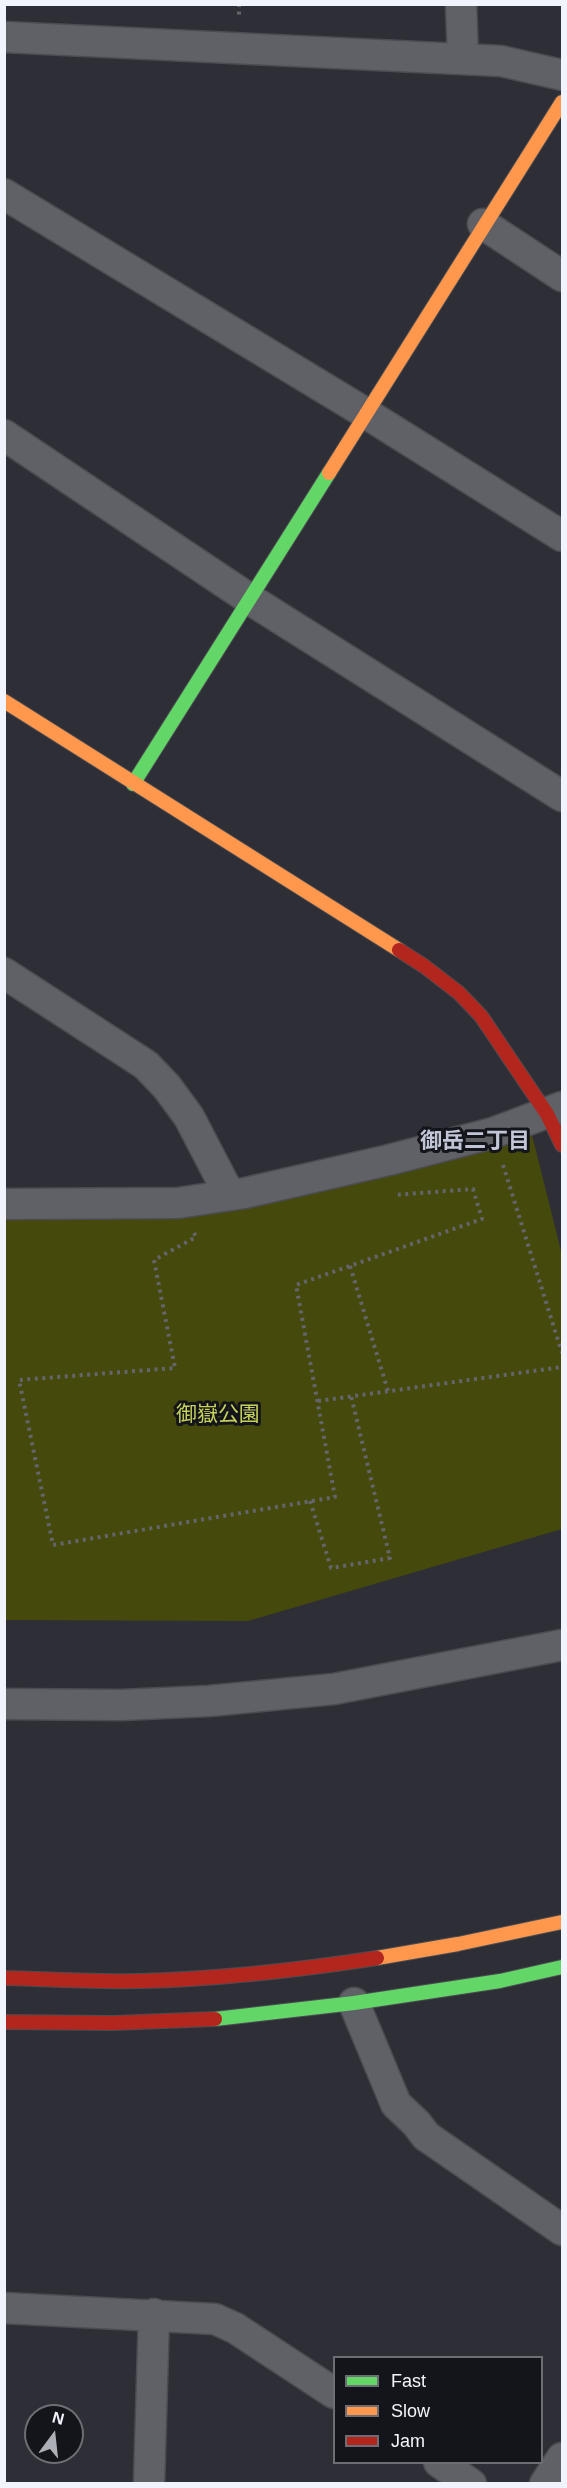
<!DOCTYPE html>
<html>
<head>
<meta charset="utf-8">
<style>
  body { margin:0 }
  #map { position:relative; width:567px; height:2488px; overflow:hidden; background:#2e2f36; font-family:Helvetica,sans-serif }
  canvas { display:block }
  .frame { position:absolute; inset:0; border:6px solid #f2f4fd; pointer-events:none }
  .legend { position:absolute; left:333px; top:2356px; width:210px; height:108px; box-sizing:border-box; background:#14151b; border:2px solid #6d6e75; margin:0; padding:8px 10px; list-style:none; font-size:18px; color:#f2f4fd }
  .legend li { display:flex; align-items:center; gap:12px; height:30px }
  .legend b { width:30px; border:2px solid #6d6e75 }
  .north { position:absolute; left:24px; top:2404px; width:60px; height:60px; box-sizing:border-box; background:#14151b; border:2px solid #6d6e75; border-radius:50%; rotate:15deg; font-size:16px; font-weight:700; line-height:24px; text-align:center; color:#f2f4fd }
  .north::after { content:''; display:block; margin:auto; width:21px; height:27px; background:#adafb7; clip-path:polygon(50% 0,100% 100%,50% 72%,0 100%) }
</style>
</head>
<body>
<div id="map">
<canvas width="567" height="2488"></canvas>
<div class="frame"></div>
<ul class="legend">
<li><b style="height:8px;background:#63d668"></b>Fast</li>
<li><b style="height:8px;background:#ff974d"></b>Slow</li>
<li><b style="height:8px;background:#b3261e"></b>Jam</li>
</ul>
<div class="north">N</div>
</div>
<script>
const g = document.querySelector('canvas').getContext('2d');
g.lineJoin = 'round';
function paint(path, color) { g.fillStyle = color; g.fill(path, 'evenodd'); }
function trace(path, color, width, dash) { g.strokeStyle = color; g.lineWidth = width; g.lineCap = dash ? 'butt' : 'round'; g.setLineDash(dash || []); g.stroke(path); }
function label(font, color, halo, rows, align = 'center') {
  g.font = font + ' Helvetica,"Noto Sans JP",sans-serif'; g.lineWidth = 6; g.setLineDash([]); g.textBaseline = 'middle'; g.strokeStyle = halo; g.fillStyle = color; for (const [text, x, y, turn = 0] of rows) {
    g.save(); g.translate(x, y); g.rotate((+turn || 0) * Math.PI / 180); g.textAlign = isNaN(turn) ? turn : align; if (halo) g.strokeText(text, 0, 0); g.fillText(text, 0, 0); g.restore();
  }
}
paint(new Path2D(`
  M531,1131L562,1255V1529L248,1621L5,1620V1220L245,1207Z`), '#45490c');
const street = new Path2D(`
  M461,4L463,58
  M4,37L501,61L562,75
  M4,194L367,414L562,536
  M483,224L562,276
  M4,435L251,600L562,796
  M4,973L146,1065L167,1087L189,1117L229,1194
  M4,1204L178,1203L245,1193L389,1160L493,1133L562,1107
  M4,1704L121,1705L209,1701L334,1689L562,1645
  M354,2003L396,2104L417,2124L426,2136L562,2230
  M4,2308L215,2319L235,2328L334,2393
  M439,2462L471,2484
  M149,2484L154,2314
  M545,2484L562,2458`);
const fast = new Path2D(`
  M133,784L329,473
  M215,2019L354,2003L500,1981L562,1967`);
const slow = new Path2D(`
  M329,473L562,102
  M4,701L399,950
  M377,1958L458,1944L562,1922`);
const jam = new Path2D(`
  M399,950L424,966L459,993L481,1016L547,1114L562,1145
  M4,1978C50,1979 95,1982 141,1981C220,1979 299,1970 377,1958
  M4,2022L113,2023L215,2019`);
trace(street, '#4b4c52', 33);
trace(fast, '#4b4c52', 16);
trace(slow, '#4b4c52', 16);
trace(jam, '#4b4c52', 16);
trace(new Path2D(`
  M239,4V17
  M503,1165L562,1353
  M194,1233L196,1237L154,1260L175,1368L19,1380L53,1545L335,1497L296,1285L482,1219L473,1189L394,1195
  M350,1266L388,1391
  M318,1401L562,1367
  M310,1501L331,1568L390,1558L351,1396`), '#64656b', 4, [3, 4.5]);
trace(street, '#606166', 30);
trace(fast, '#63d668', 14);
trace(slow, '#ff974d', 14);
trace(jam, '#b3261e', 14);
label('21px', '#c8d25a', '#14151b', [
  ["御嶽公園",218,1415]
]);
label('bold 22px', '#c1c5d6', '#14151b', [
  ["御岳二丁目",475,1142]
]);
</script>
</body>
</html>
